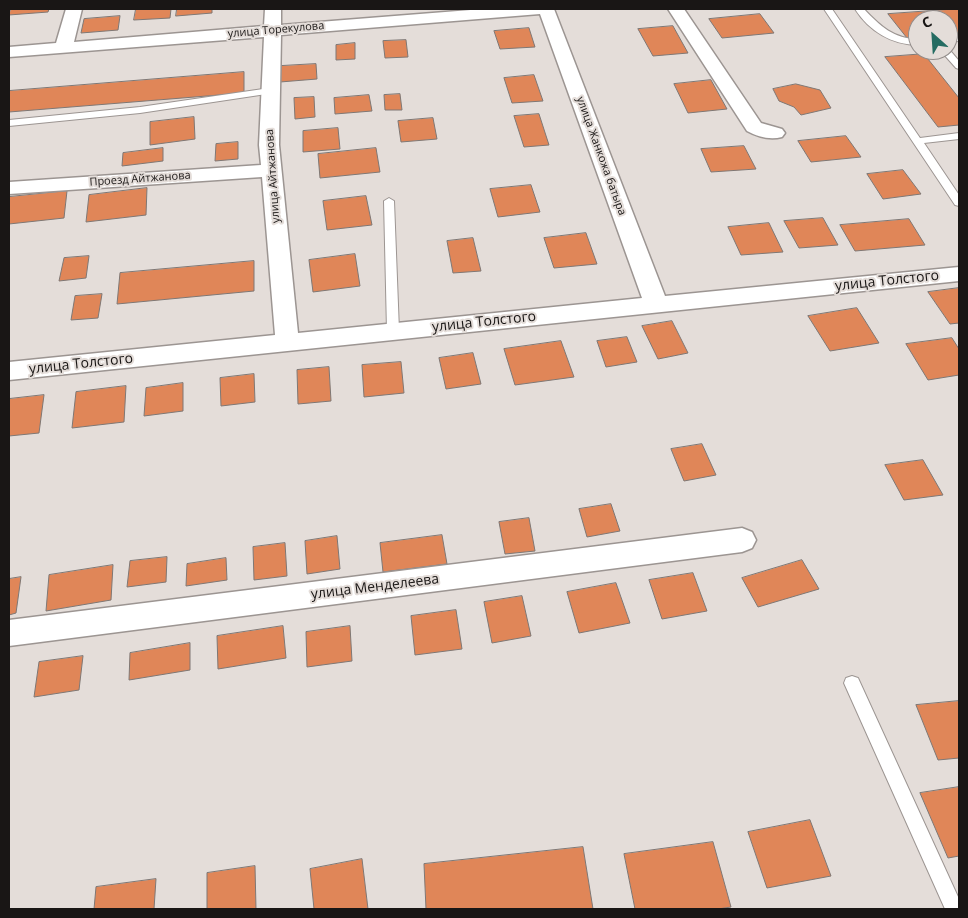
<!DOCTYPE html>
<html>
<head>
<meta charset="utf-8">
<style>
  body { margin:0 }
  #map { position:relative; width:968px; height:918px; overflow:hidden; background:#e4ddd9; font-family:"Open Sans",sans-serif }
  canvas { display:block }
  .frame { position:absolute; inset:0; border:10px solid #191615; pointer-events:none }
  .north { position:absolute; left:908px; top:10px; width:50px; height:50px; box-sizing:border-box; background:#e4ddd9; border:1px solid #938d8b; border-radius:50%; rotate:334deg; font-size:14px; font-weight:700; line-height:20px; text-align:center; color:#191615 }
  .north::after { content:''; display:block; margin:auto; width:18px; height:22px; background:#256c62; clip-path:polygon(50% 0,100% 100%,50% 72%,0 100%) }
</style>
</head>
<body>
<div id="map">
<canvas width="968" height="918"></canvas>
<div class="frame"></div>
<div class="north">С</div>
</div>
<script>
const g = document.querySelector('canvas').getContext('2d');
g.lineJoin = 'round';
function paint(path, color) { g.fillStyle = color; g.fill(path, 'evenodd'); }
function trace(path, color, width, dash) { g.strokeStyle = color; g.lineWidth = width; g.lineCap = dash ? 'butt' : 'round'; g.setLineDash(dash || []); g.stroke(path); }
function label(font, color, halo, rows, align = 'center') {
  g.font = font + ' "Open Sans",sans-serif'; g.lineWidth = 4; g.setLineDash([]); g.textBaseline = 'middle'; g.strokeStyle = halo; g.fillStyle = color; for (const [text, x, y, turn = 0] of rows) {
    g.save(); g.translate(x, y); g.rotate((+turn || 0) * Math.PI / 180); g.textAlign = isNaN(turn) ? turn : align; if (halo) g.strokeText(text, 0, 0); g.fillText(text, 0, 0); g.restore();
  }
}
const building = new Path2D(`
  M11,9H49L48,12L9,15Z
  M136,9H171L170,18L134,20Z
  M177,9H212V13L176,16Z
  M959,9V33L948,34V20H918V37L907,38L888,14Z
  M760,14L774,33L722,38L709,19Z
  M120,16L118,30L81,33L84,19Z
  M673,26L688,53L653,56L638,29Z
  M529,28L535,47L500,49L494,31Z
  M406,40L408,57L385,58L383,41Z
  M355,43V59L336,60V45Z
  M924,54L959,98V125L938,127L885,57Z
  M316,64L317,79L280,82L281,66Z
  M244,72V93L9,112V91Z
  M534,75L543,101L512,103L504,78Z
  M711,80L727,109L688,113L674,84Z
  M796,84L820,90L831,108L801,115L794,107L779,101L773,89Z
  M400,94L402,110H385L384,95Z
  M369,95L372,111L335,114L334,98Z
  M314,97L315,117L295,119L294,98Z
  M539,114L549,145L524,147L514,116Z
  M194,117L195,139L150,145V122Z
  M433,118L437,139L401,142L398,121Z
  M338,128L340,149L303,152V131Z
  M846,136L861,157L811,162L798,141Z
  M238,142V159L215,161L216,144Z
  M744,146L756,169L711,172L701,149Z
  M163,148V161L122,166L123,153Z
  M376,148L380,172L320,178L318,154Z
  M903,170L921,194L883,199L867,174Z
  M531,185L540,212L498,217L490,189Z
  M147,188L146,215L86,222L89,195Z
  M67,191L64,218L9,224V197Z
  M366,196L372,225L327,230L323,201Z
  M823,218L838,245L799,248L784,221Z
  M909,219L925,245L855,251L840,225Z
  M769,223L783,252L741,255L728,227Z
  M586,233L597,264L554,268L544,238Z
  M473,238L481,271L453,273L447,241Z
  M355,254L360,286L313,292L309,260Z
  M89,256L86,278L59,281L64,258Z
  M254,261V291L117,304L120,273Z
  M959,288V323L950,324L928,292Z
  M102,294L98,318L71,320L75,296Z
  M857,308L879,343L830,351L808,316Z
  M672,321L688,353L658,359L642,326Z
  M627,337L637,362L606,367L597,341Z
  M952,338L959,349V375L928,380L906,344Z
  M561,341L574,377L515,385L504,349Z
  M473,353L481,384L446,389L439,358Z
  M401,362L404,393L364,397L362,365Z
  M329,367L331,401L298,404L297,370Z
  M254,374L255,402L221,406L220,378Z
  M183,383V411L144,416L146,388Z
  M126,386L124,422L72,428L76,392Z
  M44,395L39,433L9,436V399Z
  M702,444L716,475L684,481L671,449Z
  M923,460L943,495L904,500L885,465Z
  M611,504L620,531L587,537L579,509Z
  M529,518L535,551L505,554L499,522Z
  M442,535L447,564L383,572L380,543Z
  M337,536L340,569L307,574L305,541Z
  M285,543L287,576L254,580L253,547Z
  M167,557L166,582L127,587L130,561Z
  M226,558L227,580L186,586L187,564Z
  M802,560L819,589L758,607L742,578Z
  M113,565L111,600L46,611L49,575Z
  M693,573L707,611L662,619L649,580Z
  M21,577L16,613L9,615V579Z
  M616,583L630,623L579,633L567,592Z
  M522,596L531,636L492,643L484,602Z
  M456,610L462,649L415,655L411,616Z
  M283,626L286,658L218,669L217,636Z
  M350,626L352,661L307,667L306,632Z
  M190,643V670L129,680L130,653Z
  M83,656L79,690L34,697L39,662Z
  M959,701V758L938,760L916,705Z
  M959,787V856L948,858L920,793Z
  M810,820L831,876L767,888L748,832Z
  M713,842L731,907L718,909H635L624,854Z
  M583,847L593,909H426L424,864Z
  M362,859L368,909H314L310,869Z
  M255,866L256,909H207V873Z
  M156,879L154,909H94L96,887Z`);
paint(building, '#e08658');
trace(building, '#7e7774', 1);
const service = new Path2D(`
  M824,9H832L920,138L959,133V139L924,143L959,195V206L955,205Z
  M855,9H864C880,26 894,39 918,39V45C892,45 869,31 855,9Z
  M959,35V41L948,42V36Z
  M948,48L959,61V69L956,68L940,50H948Z
  M270,88L273,89V93L140,113L9,126V120L140,107Z
  M389,198L394,201L399,331L393,335L387,331L384,201Z
  M852,676L858,678L959,899V909H945L844,683L846,678Z`);
const minor = new Path2D(`
  M66,9H82L74,42L264,26L265,9H281V25L483,9H554L665,296L959,267V281L9,380V362L275,335L262,177L9,194V182L261,165L259,145L264,37L9,57V47L56,43ZM540,14L642,298L298,333L279,145L281,35Z
  M668,9H684L761,123L782,129L785,133L782,137C770,140 758,137 747,131Z
  M742,528L752,532L756,540L752,548L742,552L9,646V620Z`);
trace(service, '#9c9592', 2);
trace(minor, '#9c9592', 3);
paint(service, '#fff');
paint(minor, '#fff');
label('11px', '#191615', '#e4ddd9', [
  ["улица Торекулова",276,30,-5],
  ["улица Жанкожа батыра",601,156,70],
  ["улица Айтжанова",273,176,-94],
  ["Проезд Айтжанова",140,179,-4]
]);
label('14px', '#191615', '#e4ddd9', [
  ["улица Толстого",887,281,-6],
  ["улица Толстого",484,322,-6],
  ["улица Толстого",81,364,-6],
  ["улица Менделеева",375,587,-7]
]);
</script>
</body>
</html>
